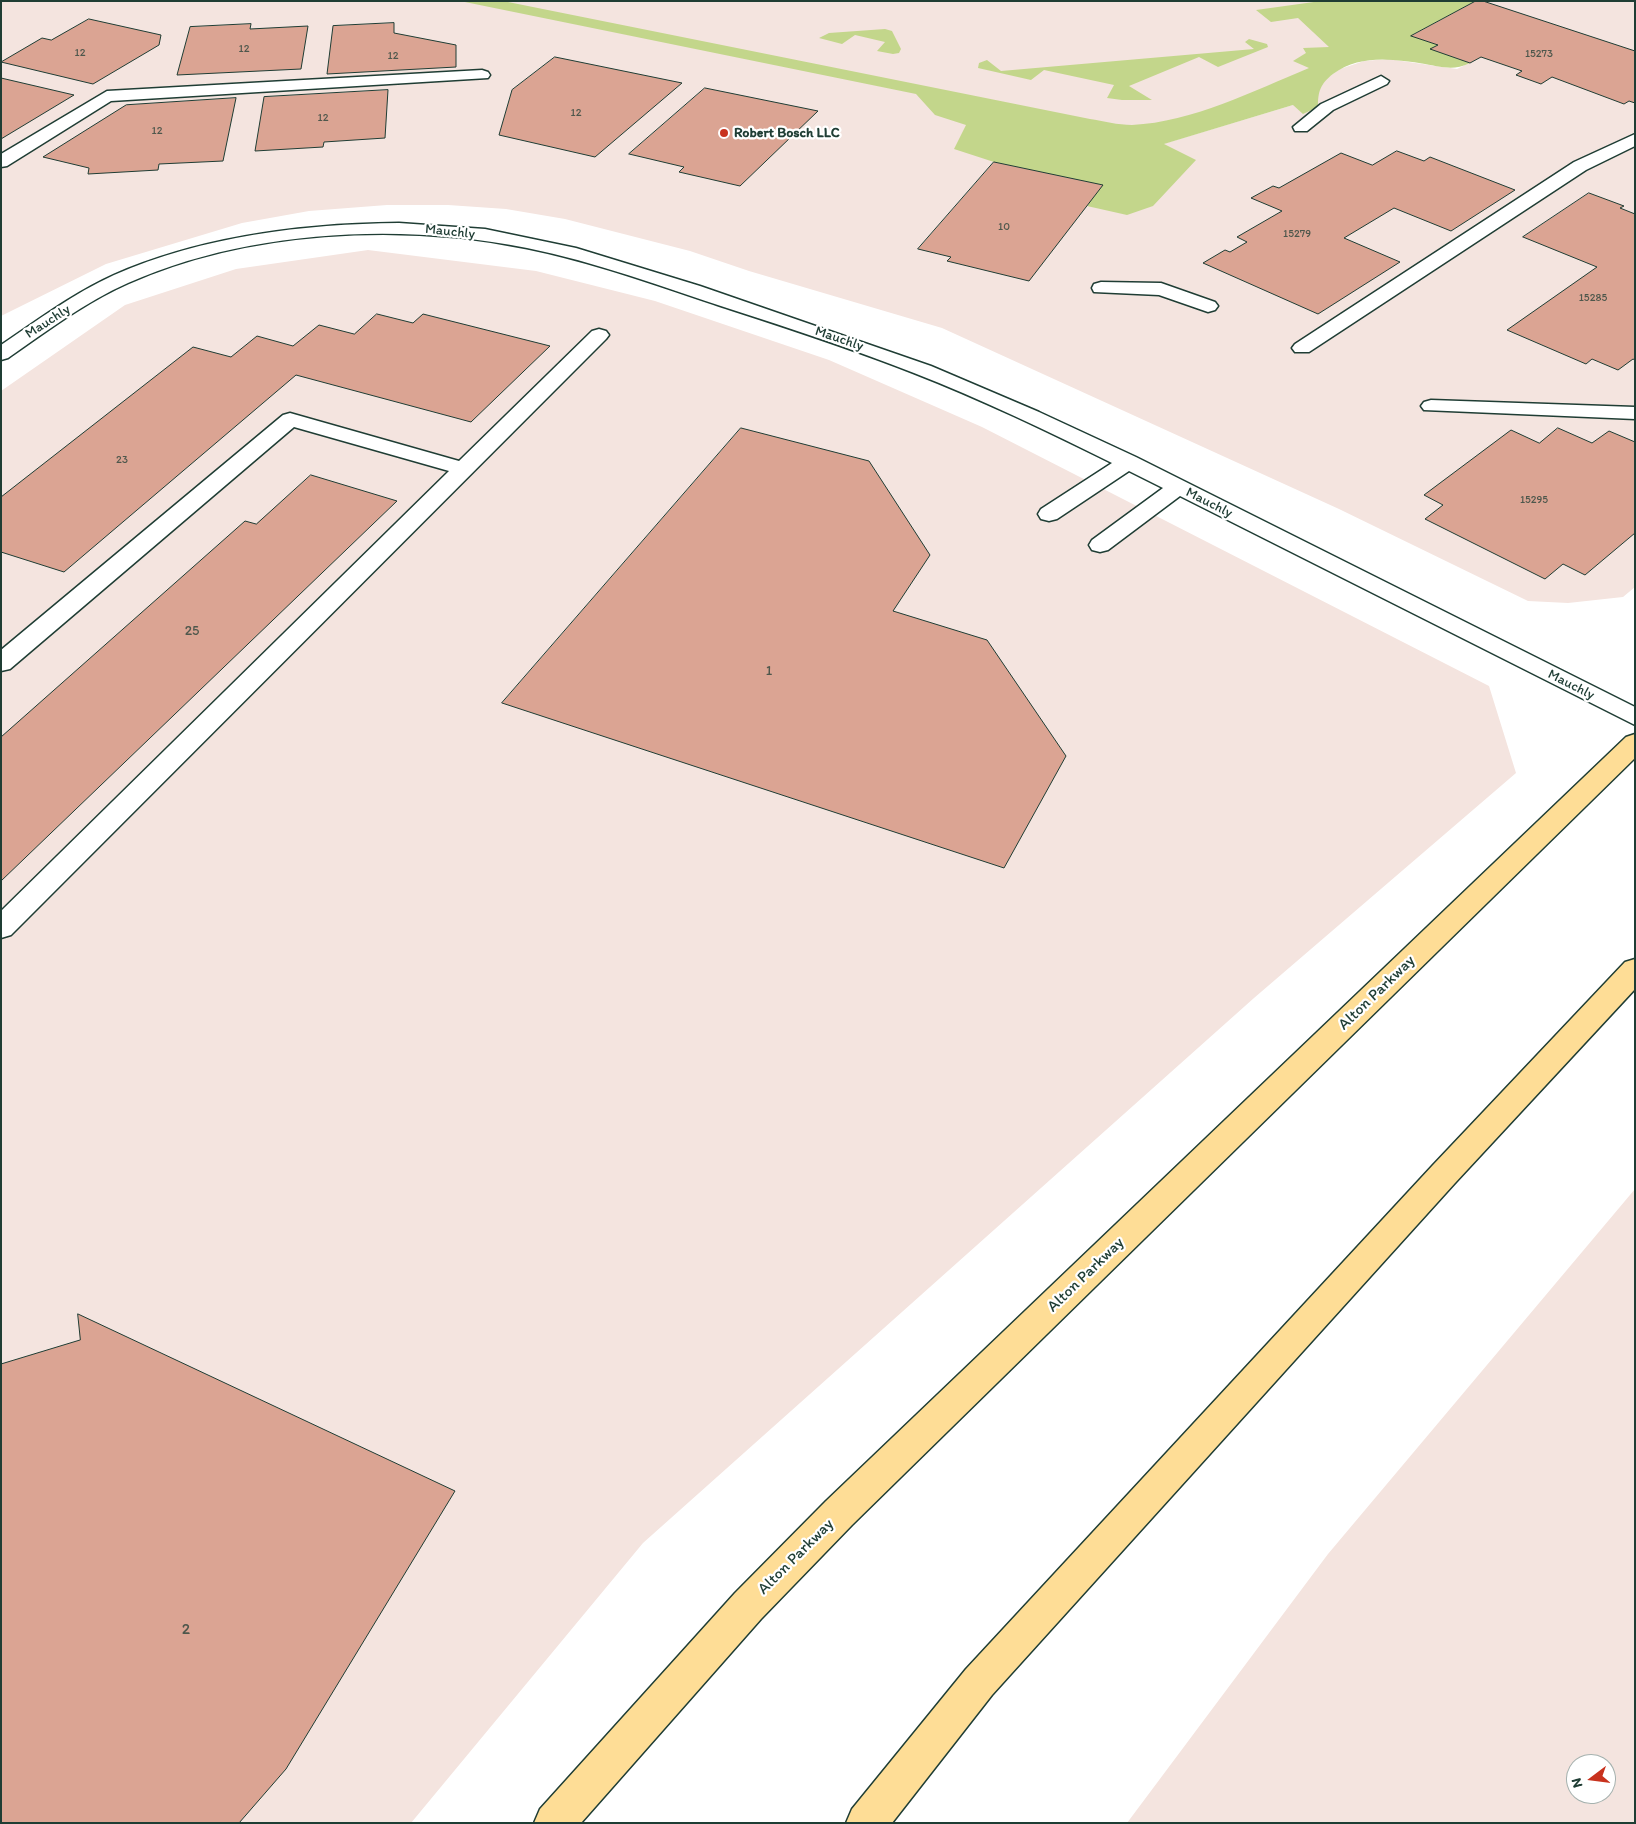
<!DOCTYPE html>
<html>
<head>
<meta charset="utf-8">
<style>
  body { margin:0 }
  #map { position:relative; width:1636px; height:1824px; overflow:hidden; background:#fff; font-family:Itim,sans-serif }
  canvas { display:block }
  .frame { position:absolute; inset:0; border:2px solid #1f3d34; pointer-events:none }
  .north { position:absolute; left:1566px; top:1754px; width:50px; height:50px; box-sizing:border-box; background:#fff; border:1px solid #a5b1ae; border-radius:50%; rotate:255deg; font-size:14px; font-weight:700; line-height:20px; text-align:center; color:#1f3d34 }
  .north::after { content:''; display:block; margin:auto; width:18px; height:22px; background:#c8321e; clip-path:polygon(50% 0,100% 100%,50% 72%,0 100%) }
</style>
</head>
<body>
<div id="map">
<canvas width="1636" height="1824"></canvas>
<div class="frame"></div>
<div class="north">N</div>
</div>
<script>
const g = document.querySelector('canvas').getContext('2d');
g.lineJoin = 'round';
function paint(path, color) { g.fillStyle = color; g.fill(path, 'evenodd'); }
function trace(path, color, width, dash) { g.strokeStyle = color; g.lineWidth = width; g.lineCap = dash ? 'butt' : 'round'; g.setLineDash(dash || []); g.stroke(path); }
function label(font, color, halo, rows, align = 'center') {
  g.font = font + ' Itim,sans-serif'; g.lineWidth = 4.5; g.setLineDash([]); g.textBaseline = 'middle'; g.strokeStyle = halo; g.fillStyle = color; for (const [text, x, y, turn = 0] of rows) {
    g.save(); g.translate(x, y); g.rotate((+turn || 0) * Math.PI / 180); g.textAlign = isNaN(turn) ? turn : align; if (halo) g.strokeText(text, 0, 0); g.fillText(text, 0, 0); g.restore();
  }
}
paint(new Path2D(`
  M1,1H1635V587L1623,597L1568,603L1528,601L1339,509L942,328L749,271L690,251L565,219L506,209L448,205H387L309,211L242,223L106,264L1,316ZM1411,36L1437,45L1430,49L1469,63L1457,69L1388,59L1364,61L1340,69L1323,81L1318,94L1293,105L1163,144L1181,128Z
  M368,250L536,271L655,301L829,360L982,427L1489,686L1516,773L1254,998L643,1543L411,1823H1V391L125,305L236,269Z
  M1635,1189V1823H1127L1328,1554ZM1576,1764H1606V1794H1576Z`), '#f4e4df');
paint(new Path2D(`
  M460,1H503L1090,119C1103,121 1118,125 1132,125C1193,122 1253,91 1309,68L1293,61L1306,53L1303,48L1329,47L1298,18L1271,22L1256,10L1321,1H1476L1412,35L1438,45L1431,49L1470,63C1453,71 1443,67 1425,64C1394,59 1360,54 1333,74C1320,84 1318,92 1318,107L1303,114L1293,105L1164,144L1196,160L1153,206L1127,215L1087,206L1102,185L994,162L954,149L966,125L935,115L916,94Z
  M885,29L892,31L901,49L899,53L893,54L877,51L885,42L855,35L842,44L819,38L829,33Z
  M1249,39L1267,44L1268,47L1218,67L1199,57L1129,86L1152,100H1122L1107,98L1114,85L1044,70L1031,80L978,68L979,63L987,60L1001,71L1254,49L1245,42Z`), '#c3d68b');
const building = new Path2D(`
  M1476,1H1483L1635,51V103L1629,101L1624,104L1552,77L1541,84L1516,75L1522,71L1481,57L1470,63L1430,49L1438,45L1411,36Z
  M89,19L161,35L159,45L93,84L1,62L42,38L51,40Z
  M394,23V33L456,45V67L327,74L333,26Z
  M251,24L250,29L308,26L301,69L177,75L190,27Z
  M555,57L682,83L595,157L499,135L512,90Z
  M1,78L74,95L1,139Z
  M705,88L818,111L740,186L679,172L684,167L629,154Z
  M388,90L385,138L324,142L323,147L255,151L264,97Z
  M236,98L223,161L159,164L158,170L88,174L89,168L43,157L126,105Z
  M1397,151L1424,161L1430,157L1515,190L1451,231L1394,208L1344,238L1400,262L1318,314L1203,263L1225,250L1230,252L1247,242L1237,237L1282,211L1251,198L1273,186L1279,188L1341,153L1372,165Z
  M994,162L1103,185L1029,281L947,261L951,257L918,249Z
  M1589,193L1624,206L1620,208L1635,214V360L1633,359L1618,370L1592,359L1586,364L1507,330L1597,267L1523,237Z
  M377,314L413,323L423,314L550,346L471,422L296,375L64,572L1,552V497L193,347L231,357L257,336L293,346L319,325L354,334Z
  M741,428L869,461L930,555L893,611L987,640L1066,756L1004,868L502,703Z
  M1558,428L1592,443L1609,431L1635,442V533L1585,575L1563,564L1545,579L1425,519L1443,505L1424,495L1511,430L1539,443Z
  M311,475L397,501L1,881V737L245,521L256,524Z
  M78,1314L455,1491L286,1769L239,1823H1V1364L80,1340Z`);
paint(building, '#dba493');
trace(building, '#1f3d34', 1);
const minor = new Path2D(`
  M482,70L488,72L490,75L488,78L111,101L7,166L1,167V154L107,91Z
  M1381,76L1389,81L1387,84L1333,110L1307,131H1295L1293,127L1321,104Z
  M1635,134V146L1586,170L1309,352H1295L1292,348L1295,344L1574,162Z
  M399,223L485,229L576,248L700,286L931,366L1039,412L1136,457L1635,707V725L1180,496L1108,550L1100,552L1092,550L1089,545L1092,540L1163,488L1129,471L1057,519L1049,521L1041,519L1038,514L1041,509L1112,463C1047,431 981,399 914,373C853,349 792,329 730,309C663,287 596,262 527,248C400,222 247,230 128,283C85,302 47,331 8,358L1,360V345C38,320 74,293 114,275C203,236 303,224 399,223Z
  M1101,282L1161,283L1215,302L1218,306L1215,310L1208,312L1159,295L1094,292L1092,288L1094,284Z
  M599,329L606,331L609,335L606,339L11,935L1,938V911L449,471L294,427L10,669L1,671V650L283,415L290,413L297,415L459,461L592,331Z
  M1431,400L1635,407V419L1424,410L1421,406L1424,402Z`);
const major = new Path2D(`
  M1635,734V758L852,1525L761,1619L581,1823H534L540,1809L735,1593L826,1501L1626,737Z
  M1635,959V989L1455,1183L992,1695L892,1823H846L852,1809L966,1669L1433,1165L1625,962Z`);
trace(minor, '#1f3d34', 3);
trace(major, '#1f3d34', 3);
paint(minor, '#fff');
paint(major, '#fedd96');
for (const [x, y, r, color] of [
  [724,133,5,"#c8321e"]
]) { const dot = new Path2D(); dot.arc(x, y, r, 0, 2 * Math.PI); g.fillStyle = color; g.fill(dot); trace(dot, '#fff', 2); }
label('11px', '#4e574c', null, [
  ["12",244,49],
  ["12",80,53],
  ["15273",1539,54],
  ["12",393,56],
  ["12",576,113],
  ["12",323,118],
  ["12",157,131],
  ["10",1004,227],
  ["15279",1297,234],
  ["15285",1593,298],
  ["23",122,460],
  ["15295",1534,500]
]);
label('bold 14px', '#1f3d34', '#fff', [
  ["Robert Bosch LLC",734,133]
], 'left');
label('14px', '#1f3d34', '#fff', [
  ["Mauchly",450,232,6],
  ["Mauchly",48,322,-33],
  ["Mauchly",839,339,19],
  ["Mauchly",1209,503,27],
  ["Mauchly",1571,685,27]
]);
label('14px', '#4e574c', null, [
  ["25",192,631],
  ["1",769,671]
]);
label('16px', '#1f3d34', '#fff', [
  ["Alton Parkway",1377,993,-44],
  ["Alton Parkway",1086,1275,-44],
  ["Alton Parkway",796,1557,-45]
]);
label('16px', '#4e574c', null, [
  ["2",186,1630]
]);
</script>
</body>
</html>
